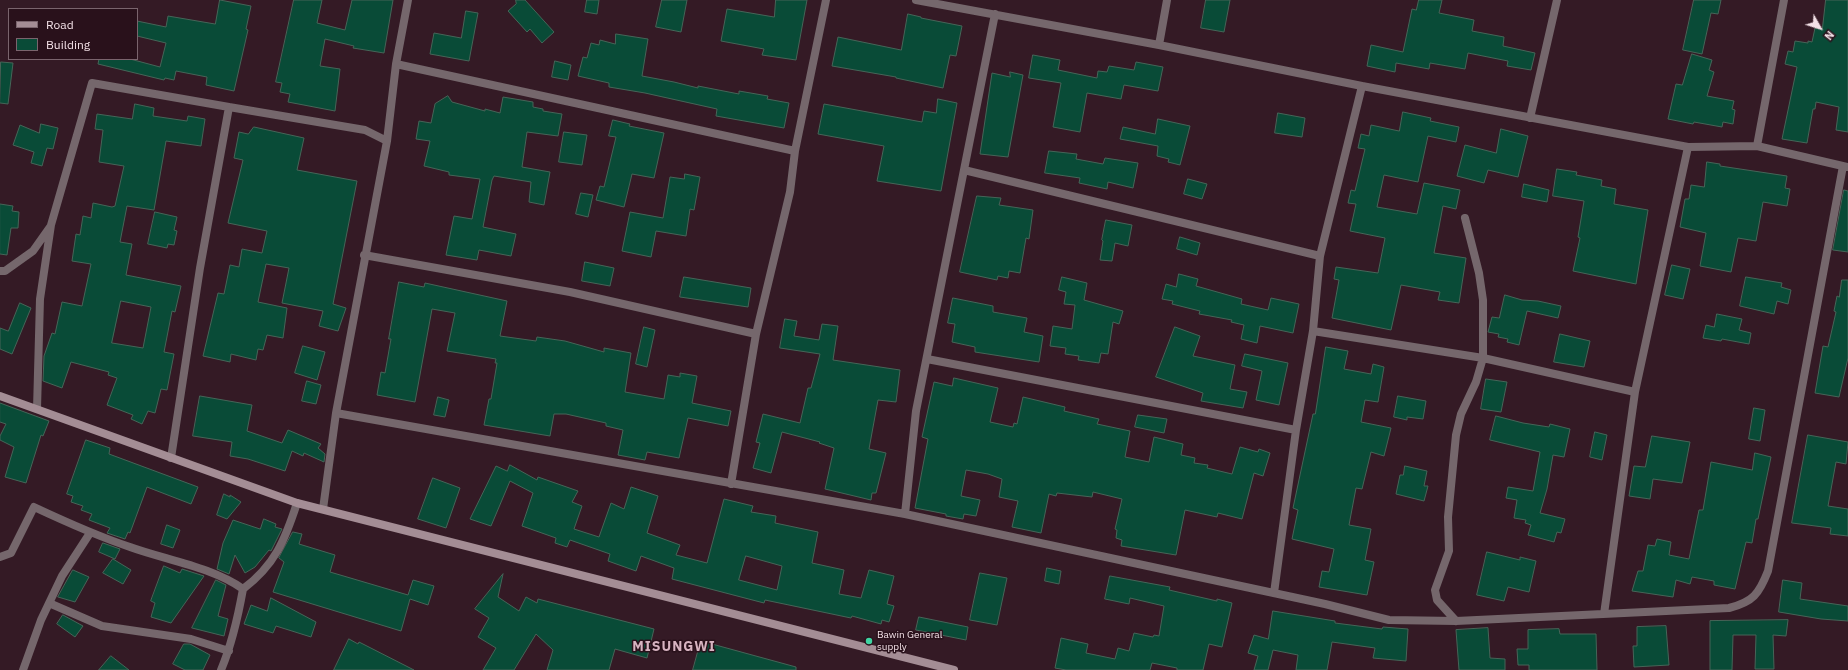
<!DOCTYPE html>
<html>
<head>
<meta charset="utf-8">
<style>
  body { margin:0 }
  #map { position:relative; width:1848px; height:670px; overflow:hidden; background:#341a25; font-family:"IBM Plex Sans",sans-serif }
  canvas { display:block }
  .legend { position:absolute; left:8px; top:8px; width:130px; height:52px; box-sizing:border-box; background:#29111b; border:1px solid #7a646d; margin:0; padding:5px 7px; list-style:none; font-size:12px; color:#f3e1e7 }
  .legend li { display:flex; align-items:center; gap:8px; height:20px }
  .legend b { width:20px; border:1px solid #7a646d }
  .north { position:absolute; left:1800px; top:8px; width:40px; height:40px; -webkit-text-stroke:3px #29111b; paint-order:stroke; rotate:129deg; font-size:11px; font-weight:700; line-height:16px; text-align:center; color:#f3e1e7 }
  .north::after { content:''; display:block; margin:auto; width:14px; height:18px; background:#f3e1e7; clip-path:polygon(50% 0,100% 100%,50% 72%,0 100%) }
</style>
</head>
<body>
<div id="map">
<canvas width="1848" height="670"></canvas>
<ul class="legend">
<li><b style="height:5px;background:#a48d95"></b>Road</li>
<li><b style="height:11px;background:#094b37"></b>Building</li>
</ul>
<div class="north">N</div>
</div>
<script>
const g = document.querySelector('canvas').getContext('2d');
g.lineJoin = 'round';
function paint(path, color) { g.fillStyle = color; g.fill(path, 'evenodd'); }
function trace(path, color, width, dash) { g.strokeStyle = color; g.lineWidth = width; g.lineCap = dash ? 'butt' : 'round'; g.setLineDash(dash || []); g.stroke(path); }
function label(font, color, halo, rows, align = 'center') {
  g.font = font + ' "IBM Plex Sans",sans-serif'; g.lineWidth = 3; g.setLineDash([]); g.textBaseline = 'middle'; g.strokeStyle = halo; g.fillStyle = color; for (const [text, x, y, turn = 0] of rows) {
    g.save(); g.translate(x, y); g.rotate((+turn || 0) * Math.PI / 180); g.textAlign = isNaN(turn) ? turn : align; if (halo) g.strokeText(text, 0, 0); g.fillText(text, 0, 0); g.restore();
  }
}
const building = new Path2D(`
  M220,0L251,6L246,29L248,30L234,91L206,85L207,77L176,71L174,80L165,78L164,80L98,64L99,59H130L160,67L166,43L137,36V21L166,27L168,16L215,24Z
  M294,0H322L317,23L345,30L352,0H393L384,53L353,48L354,46L325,39L320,66L340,69L335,111L288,102L290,94L280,92L282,83L276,82Z
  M516,0H525L554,32L542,43L530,29L527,32L508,11L516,4Z
  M587,0H599L597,14L585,12Z
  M662,0H687L681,32L656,27Z
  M776,0H807L796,60L762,55L764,49L721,41L727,9L774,17Z
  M1206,0H1230L1224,32L1201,28Z
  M1419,0H1442L1439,13L1474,20L1472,31L1504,37L1503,46L1535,53L1531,70L1507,66L1508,61L1468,53L1465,69L1430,63L1429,69L1396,63L1395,72L1367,66L1371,45L1403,52L1412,9L1416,10Z
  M1694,0H1721L1718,14L1711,13L1702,54L1683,50Z
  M1826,0H1848V132L1836,130L1839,107L1816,102L1815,109H1813L1807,143L1782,139L1797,67L1785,64L1788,51L1793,52L1795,41L1808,43V41L1812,42L1815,28L1822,29Z
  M466,11L478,13L469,61L430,54L434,33L461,38Z
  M908,14L921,17V18L962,26L956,56L950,55L943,88L896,78V77L832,66L838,37L901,50Z
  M616,34L648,39L642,76L674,82L698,88V86L739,94V91L768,96L767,99L789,103L784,128L716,116L717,109L645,93L609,87V83L578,76L583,57L587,58L591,43L599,45L600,40L615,44Z
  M1692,54L1712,60L1709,70L1714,72L1707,96L1734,101L1732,109L1735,110L1733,124L1723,122L1722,127L1694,122L1693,124L1668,119L1676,84L1682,85Z
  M1033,55L1060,60L1058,70L1097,78L1098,71L1107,72L1109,66L1134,70L1136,62L1163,67L1158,91L1124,85L1121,99L1087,93L1080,132L1053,127L1061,83L1029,78Z
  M555,61L571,65L568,80L552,77Z
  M1,62L13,63L8,104L0,103Z
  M1010,72L1023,75L1008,157L980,154L992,73L1010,77Z
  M448,96L452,102L485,111V109L500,113L503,97L533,102V107L543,109V111L562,114L558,136L527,132L522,167L550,172L544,205L529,202L531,182L494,176L492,180L483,227L516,234L511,256L479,250L477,260L446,255L454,216L472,219L480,179L449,175V172L424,166L430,141L416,139L419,121L431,123L435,104Z
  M938,99L957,103L941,191L877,181L884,146L818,134L824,104L922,122L924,111L936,113Z
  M135,104L154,108L153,116L187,121L188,116L205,119L201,146L166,141L154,210L127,206L120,242L132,244L126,275L181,286L175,312L172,311L164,352L174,354L167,390L161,389L155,413L148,411L142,424L131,419L133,415L107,405L117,378L108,375L109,372L71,362L62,388L43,381L44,356L52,333L55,334L62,302L82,306L91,264L72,261L76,234L80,235L83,216L91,218L93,203L112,207L115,206L124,166L99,162L103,130L95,129L97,114L132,119ZM121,301L151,307L143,348L112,343Z
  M1403,112L1431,118L1430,121L1459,127L1456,142L1428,136L1418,182L1384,175L1377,207L1417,214L1424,183L1460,190L1456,209L1443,206L1434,253L1466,258L1459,303L1438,300L1440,292L1401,285L1391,330L1332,318L1339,280L1334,279L1336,267L1378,273L1385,238L1350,231L1356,204L1348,203L1351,190L1355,191L1365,149L1358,148L1361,134L1369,136L1371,125L1399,131Z
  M1278,113L1305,118L1302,137L1275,133Z
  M1158,119L1190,126L1180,165L1168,162L1169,159L1157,156L1158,146L1120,139L1123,127L1155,134Z
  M613,120L630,124L629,126L664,133L654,178L632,174L624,207L596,200L600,186L604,187L616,137L609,136Z
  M41,124L58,128L53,149L47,148L42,166L31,163L34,152L13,145L20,125L39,133Z
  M254,127L304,138L297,170L357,181L333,304L346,308L338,331L319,326L323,311L282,303L289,268L266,264L258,302L287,308L283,338L267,335L263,350L258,349L256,360L231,354L230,362L203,356L218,293L224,294L230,265L239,267L242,249L262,253L267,231L228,223L243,160L234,158L239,132L248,134Z
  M1501,129L1528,136L1518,177L1488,170L1484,183L1457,176L1465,145L1496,153Z
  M564,132L587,135L582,165L559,162Z
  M1049,151L1077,154L1076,159L1103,164L1105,158L1138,163L1133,188L1108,182L1107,189L1079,183L1080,178L1045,173Z
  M1707,162L1720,164V166L1787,176L1785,188L1790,189L1787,206L1763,202L1756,241L1738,238L1731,272L1700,266L1706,233L1680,227L1685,199H1689L1691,185L1704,187Z
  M1557,169L1577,172L1576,175L1602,180L1601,186L1616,189L1614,204L1648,210L1636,284L1573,271L1580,238L1578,237L1584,201L1553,196Z
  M685,174L700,177L694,210L690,209L686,236L656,231L651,257L622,251L630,212L663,218L670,177L684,179Z
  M1188,179L1207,184L1202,199L1184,194Z
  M1524,184L1549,190L1547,202L1522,197Z
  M1844,190L1848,191V252L1833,250Z
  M581,193L593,195L588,217L576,214Z
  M977,196L1001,198L999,205L1033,210L1029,239L1026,238L1020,273L1009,271L1008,278L998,276L997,280L960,272Z
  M0,204L13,206L12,211L19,212L18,228H11L7,255L0,254Z
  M155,212L177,217L174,230L177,231L174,245L168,244L167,248L148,244Z
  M1106,220L1132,225L1128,246L1115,243L1112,261L1100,260L1103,241L1102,240Z
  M1180,237L1200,243L1197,255L1177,249Z
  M585,262L614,268L610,286L582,281Z
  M1672,265L1690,269L1683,299L1665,295Z
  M1179,274L1198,279L1196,286L1242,299L1241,304L1268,310L1271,298L1299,304L1293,333L1260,326L1257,343L1241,339L1244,325L1231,322L1232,320L1199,314L1200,311L1172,304L1173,301L1162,299L1166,284L1176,287Z
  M684,277L751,288L748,307L680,297Z
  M1062,277L1087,283L1084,300L1123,311L1119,324L1113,322L1108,354L1101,353L1099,363L1078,360L1079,356L1065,354L1066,348L1050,346L1053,326L1072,329L1075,305L1064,304L1066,292L1059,290Z
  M1746,277L1782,283L1781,287L1791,290L1788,304L1777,301L1774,314L1740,306Z
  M1842,280H1848V358L1839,397L1815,393L1823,346L1828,347L1836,312L1834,311L1837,296L1839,297Z
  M399,282L424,287L425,283L507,301L500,336L536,341L537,337L565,341L604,352V348L631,353L625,392L664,399L668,375L680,377V373L697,376L692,403L731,411L728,426L688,418L679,458L647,452L645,460L618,455L623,430L606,426V423L566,414H554L550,436L484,425L489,399H491L497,363H495L496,359L447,351L455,313L432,309L415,402L377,395L381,372L385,373L391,339H389Z
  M1505,295L1522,300L1538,301L1561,306L1558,318L1527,311L1519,345L1507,342L1508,339L1498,337L1499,334L1488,332L1492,317L1499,318Z
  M953,298L993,306V312L1027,318L1024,332L1043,336L1039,362L975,352V347L952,342L955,324L948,323Z
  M20,303L31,308L12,354L0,349V328L8,331Z
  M1717,314L1742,319L1739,330L1751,333L1749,344L1722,339L1721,341L1703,338L1706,325L1714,327Z
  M785,319L797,321L794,336L819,340L822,324L838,326L833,360L900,370L896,402L878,400L869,449L886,453L876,493H872L871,500L825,489L834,448L819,443L820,442L782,432L771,473L753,468L760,443L756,442L763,414L800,423L808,388H811L820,354L780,348Z
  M644,327L655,330L647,367L636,364Z
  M1175,327L1200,336L1193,356L1235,365L1230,389L1247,392L1243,408L1201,401L1203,393L1156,377Z
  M1560,334L1590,341L1584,367L1554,362Z
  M303,346L325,352L317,380L295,373Z
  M1326,347L1348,351L1344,369L1371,374L1373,364L1384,367L1378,402L1365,400L1361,422L1391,428L1384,456L1371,452L1362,489L1356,488L1349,525L1371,529L1365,560L1374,562L1367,595L1319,587L1322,571L1329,572L1334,549L1292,539L1298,510L1293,508L1313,414H1315Z
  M1245,354L1288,363L1279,405L1256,400L1262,371L1242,366Z
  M954,378L998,388L990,422L1013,427L1014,423L1017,424L1023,397L1065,407L1064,411L1099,419L1097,424L1130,431L1125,457L1149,462L1154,437L1183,444L1181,455L1195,458L1194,463L1208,465L1207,468L1232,474L1240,447L1258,452L1259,449L1270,453L1263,476L1254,473L1242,519L1218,513L1217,517L1185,510L1176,555L1121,546L1122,540L1116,538L1117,530L1115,529L1122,499L1093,492L1092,497L1057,493L1056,496L1049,494L1041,533L1012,527L1018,501L999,497L1002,479L988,474L966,470L961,496L980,500L976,516L964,514L963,519L946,516V514L915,508L928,439L922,437L934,382L952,386Z
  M1486,379L1507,382L1501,412L1481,409Z
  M307,381L321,385L316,404L302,401Z
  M200,396L252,405L247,431L282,443L288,430L321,444L318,448L325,454L324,462L304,453L303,456L292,451L285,471L248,459L230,456L232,442L193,436Z
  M1398,396L1426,401L1423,419L1407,417V420L1394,417Z
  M438,397L449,400L445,417L434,415Z
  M0,403L49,421L43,436L41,435L26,483L5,477L14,447L0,440V436L6,424L0,422Z
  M1754,408L1765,410L1760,441L1749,439Z
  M1138,415L1167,419L1164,433L1135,427Z
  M1496,416L1523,423L1549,427L1550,424L1570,429L1564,457L1553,455L1547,489L1540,513L1565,519L1561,533L1557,532L1554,542L1528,535L1531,525L1525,523L1526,520L1514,518L1517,500L1506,498L1508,487L1533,491L1540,452L1490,440Z
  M1595,432L1607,435L1602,460L1590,457Z
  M1808,435L1848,442L1846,464L1836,462L1828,506L1848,509V536L1830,534L1831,528L1792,523Z
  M1652,436L1690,442L1682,483L1653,479L1650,499L1629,496L1634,466L1645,467Z
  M86,440L110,448L109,454L198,487L191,504L147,487L130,533L128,532L125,539L107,533L110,528L89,520L92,514L81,510L83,506L71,502L73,496L67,494Z
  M1755,453L1771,457L1758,519H1756L1752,543L1746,542L1735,589L1714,585V581L1692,577L1690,584L1676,580L1673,597L1632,591L1638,571H1643L1648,545L1655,546L1657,539L1671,542L1669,555L1689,559L1699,510H1703L1711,462L1752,470Z
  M510,465L537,480L538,477L578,491L572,502L582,506L574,529L599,537L611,503L624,509L631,487L658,496L647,533L680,545L676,555L707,563L724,499L753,506L751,512L776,516L775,523L818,532L812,563L844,570L839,594L861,598L869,570L894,576L887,604L894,606L889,622L882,620L881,624L852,616L851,618L765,600L764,603L672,579L674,568L641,556L636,571L608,561L610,554L570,540L567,547L555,543L556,538L522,526L533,493L510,481L491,526L470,519L496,466L507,471ZM746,556L782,566L777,590L739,580Z
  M1405,466L1427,471L1424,486H1428L1424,501L1396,494L1400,475H1403Z
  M433,478L460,488L446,528L418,519Z
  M224,494L230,497V495L241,502L227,519L217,515Z
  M264,519L276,524L275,527L282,529L271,551L269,550L255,567L245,573L235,555L229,574L217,569L223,543L233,520L260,529Z
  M167,525L180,530L173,548L161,544Z
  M293,532L302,534L299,544L335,555L330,572L408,595L413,580L434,586L428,605L410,599L401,631L273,592L284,562L279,558Z
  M103,543L120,549L115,559L99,552Z
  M1487,552L1520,560V557L1536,561L1529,592L1508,587L1504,601L1477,595Z
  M113,559L131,570L123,584L103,573Z
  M164,566L180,573L182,569L204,576L171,623L151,617L155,603L151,601Z
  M1047,568L1061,571L1059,584L1045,581Z
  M73,570L89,577L75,602L58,597Z
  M980,573L1007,578L997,625L970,620Z
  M503,574L498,597L519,611L526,597L537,603L538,599L654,629L647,658L615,649L609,670H547L553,650L536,634L514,670H483L496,648L478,637L489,618L475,609Z
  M1110,576L1170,587L1169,590L1217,601V599L1232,603L1222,647L1209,644L1203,670H1177V668L1152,663L1150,670H1066L1055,668L1061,638L1088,644L1086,653L1115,659L1118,648L1129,651L1134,633L1153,637L1154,635L1159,636L1164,606L1130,598L1129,604L1105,599Z
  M216,580L226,585L218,616L228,619L224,636L192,628Z
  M1783,580L1802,583L1800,599L1848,606V621L1821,619L1779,612Z
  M271,598L316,622L311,637L276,626L273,633L244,624L251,605L267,611Z
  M1273,611L1335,621V623L1382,629L1383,627L1408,629L1406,661L1373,658L1375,648L1332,642L1327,670H1296L1298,655L1273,650L1268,670H1254L1258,656L1248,653L1254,635L1268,639Z
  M63,615L83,626L75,637L57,624Z
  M919,617L968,627L966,640L916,630Z
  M1788,620L1786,636L1773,635L1774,669H1755L1756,635H1733L1732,670H1710V621Z
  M1666,626L1669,665L1634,667L1633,646H1637V627Z
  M1488,628L1490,658L1505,659V670H1459L1456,630Z
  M1559,629L1560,634H1596L1597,670H1529V665H1518L1517,649H1528V630Z
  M349,639L358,644L359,642L414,670H334Z
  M701,641L796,667V670H693Z
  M184,644H190L210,655L203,670H185L173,664Z
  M111,656L129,670H99Z`);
paint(building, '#094b37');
trace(building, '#466558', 1);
trace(new Path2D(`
  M916,0L1159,45L1362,86L1688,147L1757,146L1847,167
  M1159,45L1167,0
  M396,64L795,151
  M1530,118L1557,0
  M1757,146L1784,0
  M964,170L1320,256
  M364,255L570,292L756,334L790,192L795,151L826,0
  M0,271H5L33,251L50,227
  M1313,331L1483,358L1635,392
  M927,359L1296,430
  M37,409L40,299L51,225L92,83L229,107
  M336,413L905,514L1325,604L1389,620L1456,621L1729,608C1753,602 1759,594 1768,571L1843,166
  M171,458L200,268L229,107L365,130L387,141
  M731,484L756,334
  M323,509L336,413L387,141L396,64L408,0
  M905,514L916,411L995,14
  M0,557L11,553L34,507C66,522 97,536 130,547C166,560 212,567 243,589
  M1274,593L1296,430L1313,331L1320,256L1362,86
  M49,603L102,626L191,639L229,651
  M1604,614L1635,392L1688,147
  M1456,621L1437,600L1435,590L1449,551L1448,517L1456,435L1461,414L1476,382L1483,358V300L1479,273L1465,218
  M23,670L41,620L62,576L90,533
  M221,670C232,644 238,617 243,589C275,565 285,540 297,503`), '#75676c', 8);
trace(new Path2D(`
  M0,396L297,503L954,670`), '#a48d95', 8);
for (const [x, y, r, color] of [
  [869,641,4,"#3fd4a2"]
]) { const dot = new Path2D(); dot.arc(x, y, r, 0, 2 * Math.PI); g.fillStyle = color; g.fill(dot); trace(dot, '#29111b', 1.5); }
label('10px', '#f3e1e7', '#29111b', [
  ["Bawin General",877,635],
  ["supply",877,647]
], 'left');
g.letterSpacing = '1px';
label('bold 14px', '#d7b4c1', '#29111b', [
  ["MISUNGWI",674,647]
]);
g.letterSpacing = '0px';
</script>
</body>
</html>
